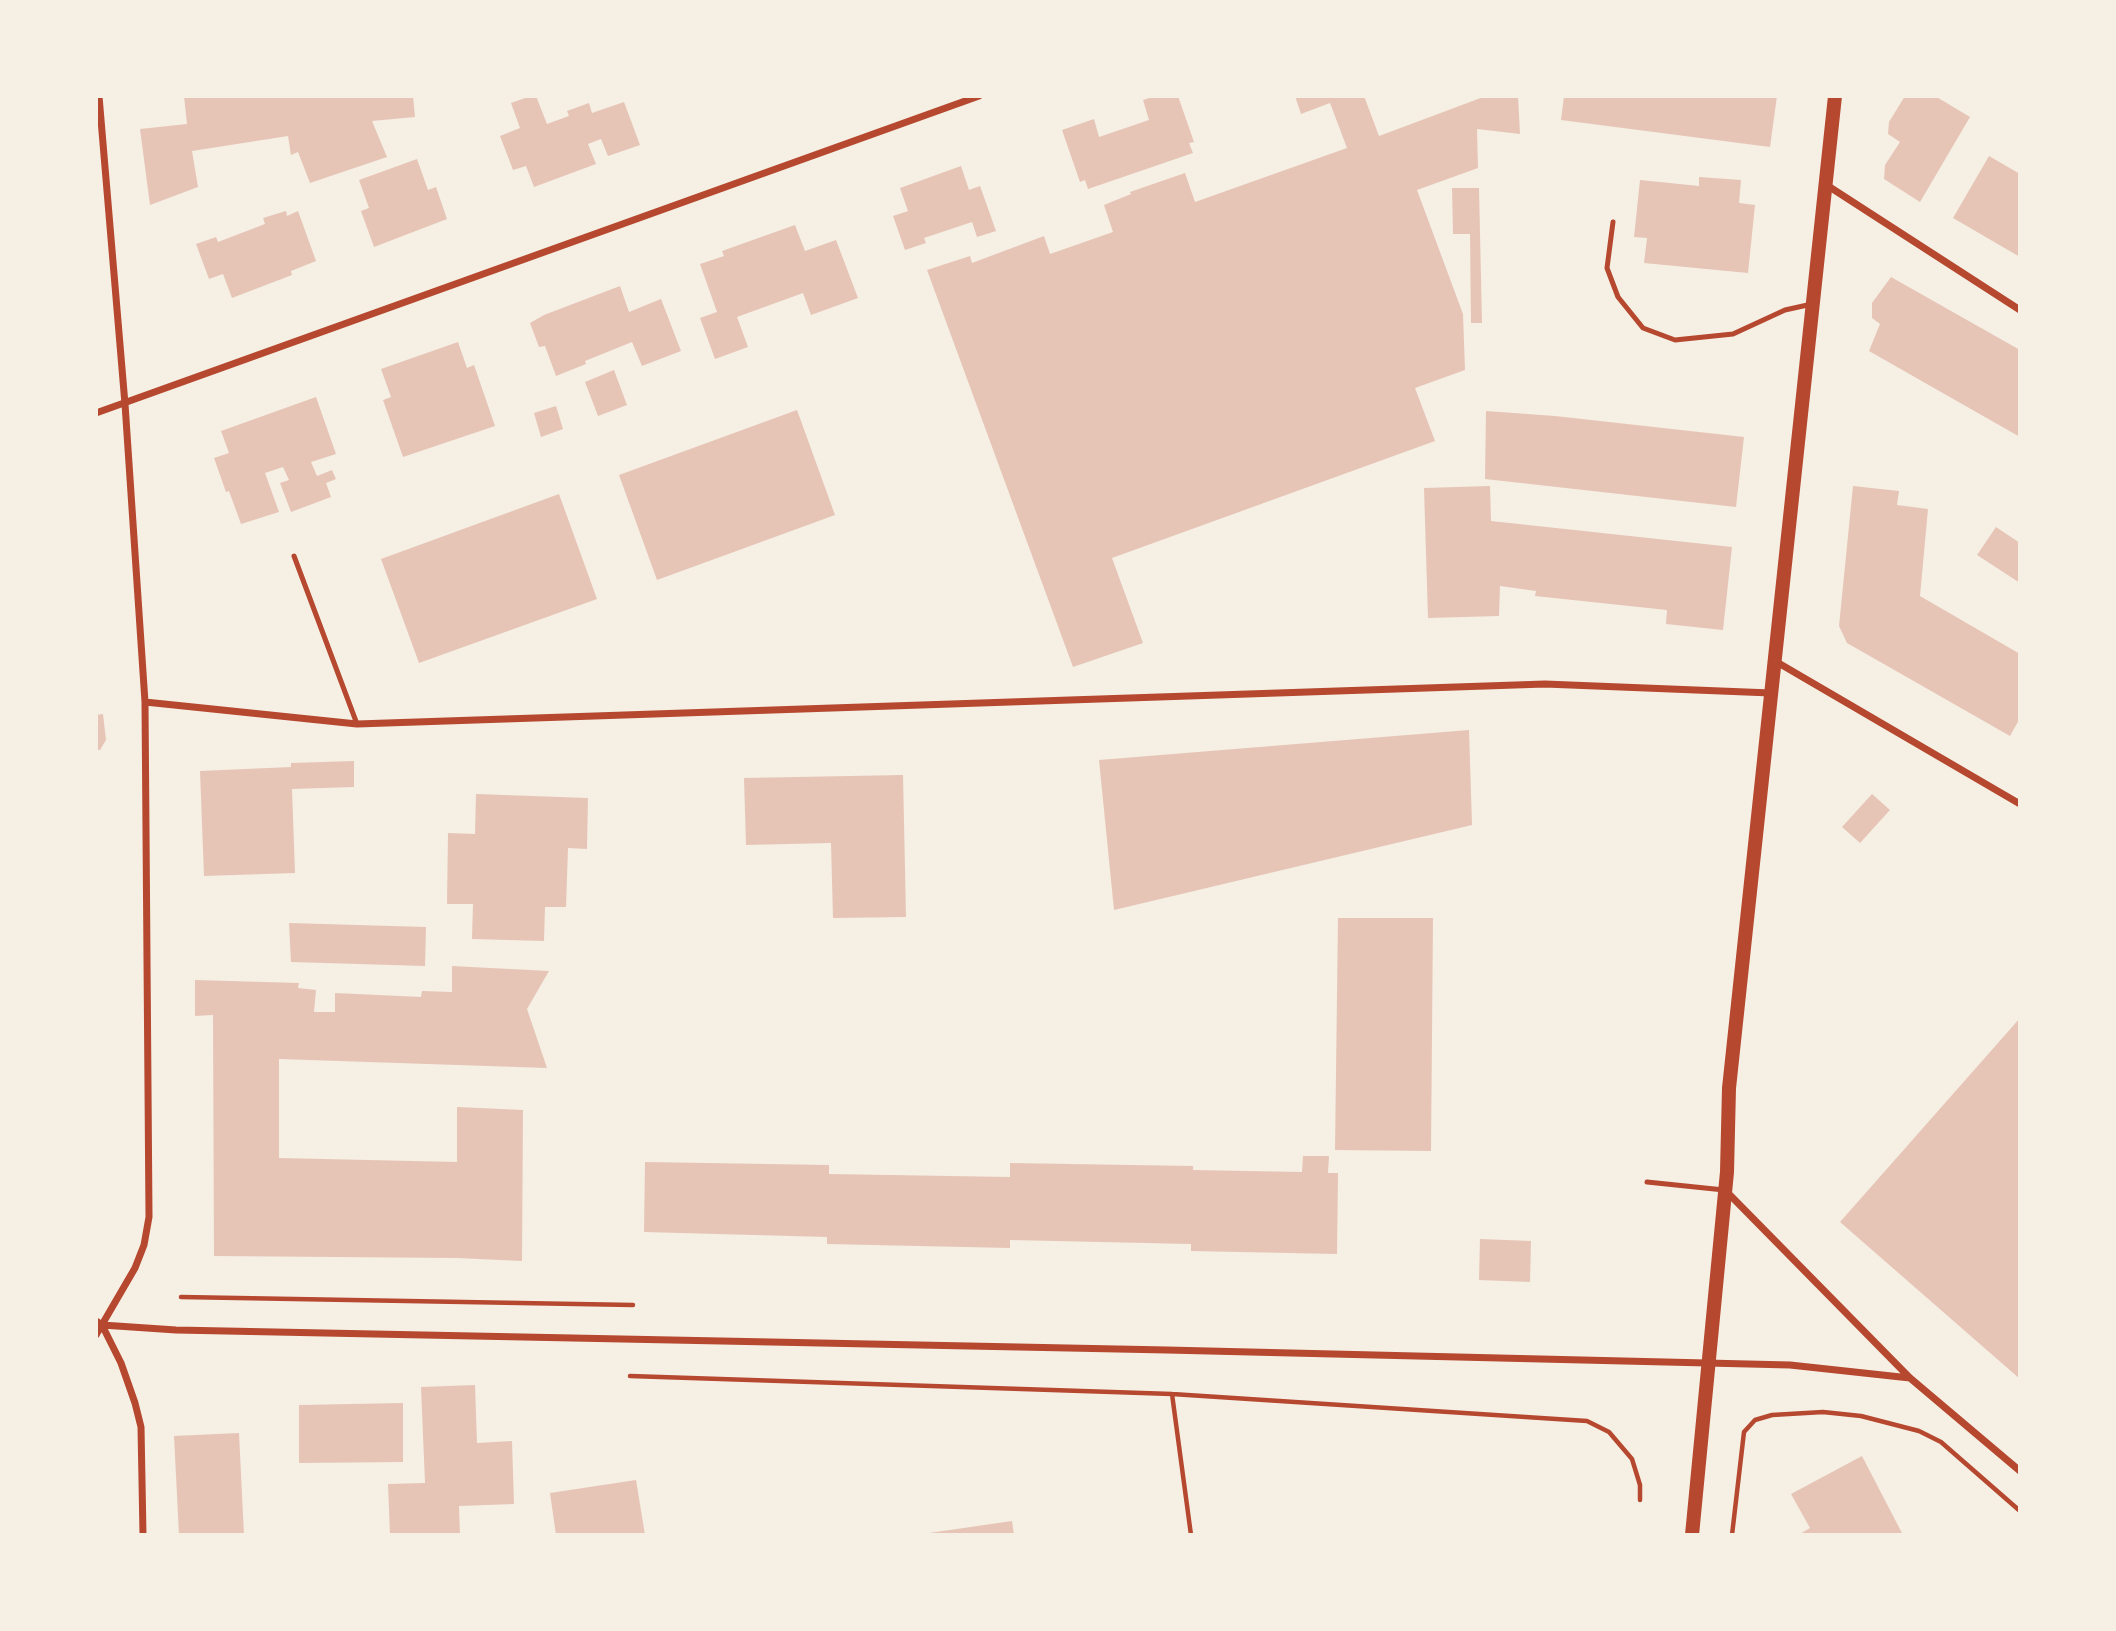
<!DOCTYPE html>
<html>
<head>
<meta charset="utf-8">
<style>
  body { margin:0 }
  #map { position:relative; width:2116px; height:1631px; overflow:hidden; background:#f6efe4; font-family:"Titillium Web",sans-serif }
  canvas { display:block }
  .frame { position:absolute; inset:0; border:98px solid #f6efe4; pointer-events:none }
</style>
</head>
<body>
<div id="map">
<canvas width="2116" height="1631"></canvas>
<div class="frame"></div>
</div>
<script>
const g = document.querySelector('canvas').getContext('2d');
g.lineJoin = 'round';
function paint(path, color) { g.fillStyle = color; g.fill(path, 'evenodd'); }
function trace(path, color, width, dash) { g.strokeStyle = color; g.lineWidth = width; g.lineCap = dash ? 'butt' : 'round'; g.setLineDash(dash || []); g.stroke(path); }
paint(new Path2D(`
  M184,96H413L415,117L372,121L387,157L310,183L298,152L291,155L288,136L192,151L198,187L150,205L140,129L187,124Z
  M531,96H536L547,124L569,116L567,111L589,103L592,113L624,102L640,145L608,156L601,139L588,144L596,164L534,187L526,166L513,170L500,136L520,128L511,103Z
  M1156,96H1178L1194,142L1189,143L1193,153L1088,189L1085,180L1080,182L1062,130L1094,119L1099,137L1149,120L1143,100Z
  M1295,96H1364L1379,136L1486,96H1518L1520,134L1477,129L1478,168L1417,190L1463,314L1465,370L1415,388L1435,441L1112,558L1143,643L1073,667L927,270L970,256L972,263L1044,236L1050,254L1113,232L1104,205L1131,194L1130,192L1185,173L1195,202L1347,148L1330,103L1301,114Z
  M1564,96H1777L1770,147L1561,120Z
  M1905,96H1935L1970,117L1920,202L1884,179L1885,165L1900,142L1888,134L1889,122Z
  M1989,156L2020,174V257L1953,218Z
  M417,159L428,190L436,187L447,219L374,247L361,211L369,208L359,180Z
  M961,166L969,190L980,186L996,231L977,237L972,222L924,238L926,243L905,250L893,216L908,211L900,188Z
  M1699,177L1741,180L1739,203L1755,205L1748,273L1644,263L1647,238L1634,237L1640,180L1699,186Z
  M1452,188H1479L1482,323H1471L1470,234H1453Z
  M286,211L287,216L298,211L316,261L291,271L292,275L232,298L223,274L209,279L196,244L216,237L218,242L265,224L263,218Z
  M795,225L805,251L836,240L858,298L811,315L803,293L737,317L748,347L715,359L700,318L717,312L700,264L724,256L722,251Z
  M1891,277L2020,350V437L1869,351L1880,324L1872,318V303Z
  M620,286L629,312L661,299L681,351L642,366L632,342L585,361L586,364L556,376L545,346L539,347L530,323L544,315Z
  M458,342L467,368L474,365L495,426L403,457L383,400L391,397L381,369Z
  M614,370L627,405L598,416L585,382Z
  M316,397L336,454L311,462L317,476L332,470L336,479L326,483L331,497L291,512L280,483L289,480L283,467L265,473L279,512L241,524L229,491L226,492L214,458L229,453L221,431Z
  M556,406L563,429L541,437L534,413Z
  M797,410L835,515L657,580L619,475Z
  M1486,411L1555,416L1744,437L1736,507L1485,479Z
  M1490,486L1491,521L1732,547L1723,630L1666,624L1667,610L1535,596L1536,591L1500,586L1499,616L1428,618L1424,488Z
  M1853,486L1899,491L1897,505L1928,509L1920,596L2020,654V718L2010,736L1847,643L1839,626Z
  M559,494L597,599L419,663L381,559Z
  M1996,527L2020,543V583L1977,555Z
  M103,714L106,740L100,750H96V715Z
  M1469,730L1472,825L1114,910L1099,760Z
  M354,761V787L292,789L295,873L204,876L200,771L291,767V763Z
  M903,775L906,917L833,918L831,843L746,845L744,778Z
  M476,794L588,798L587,849L568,848L566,907H545L544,941L472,939L473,904H447L448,833L475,834Z
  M1872,794L1890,810L1860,843L1842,827Z
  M1338,918H1433L1431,1151L1335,1150Z
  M289,923L426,927L425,966L291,962Z
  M452,966L549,971L527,1009L547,1068L279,1059V1158L457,1162V1107L523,1110L522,1261L457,1258L214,1256L213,1015L195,1016V980L299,983L298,988L316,990L314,1012H335V993L421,997L422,991L452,992Z
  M2020,1018V1379L1840,1222Z
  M1303,1156H1329L1328,1173H1338L1337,1254L1191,1251V1244L1010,1240V1248L827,1244V1237L644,1232L645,1162L829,1165V1174L1010,1177V1163L1193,1166V1170L1302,1172Z
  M1480,1239L1531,1241L1530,1282L1479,1280Z
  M475,1385L477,1443L512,1441L514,1504L459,1506L460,1535H390L388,1484L425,1483L421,1387Z
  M403,1403V1462L299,1463V1405Z
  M239,1433L244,1535H179L174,1436Z
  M1862,1456L1903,1535H1798L1810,1528L1791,1494Z
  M636,1480L645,1535H556L550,1493Z
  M1012,1521L1014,1535H929V1533Z`), '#e6c5b7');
trace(new Path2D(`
  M181,1297L633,1305
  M630,1376L1172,1394L1587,1421L1609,1432L1632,1459L1640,1485V1500
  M1172,1394L1191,1535
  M1732,1535L1744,1432L1755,1420L1772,1415L1823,1412L1861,1416L1919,1431L1941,1442L2020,1511`), '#b5482f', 4.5);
trace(new Path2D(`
  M1613,222L1607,268L1618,297L1643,328L1675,340L1733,334L1785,310L1812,304
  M294,556L357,724
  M1647,1182L1724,1190`), '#b5482f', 5);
trace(new Path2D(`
  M1825,184L2020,310
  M96,413L979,96
  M1775,661L2020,804
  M145,702L357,724L1545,684L1771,693
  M1727,1192L1910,1378L2020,1471
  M96,1321L102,1325L121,1363L135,1403L141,1427L143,1535
  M102,1325L176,1330L1167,1350L1790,1365L1910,1378
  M96,1335L135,1268L144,1245L149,1217L145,702L125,404L99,96`), '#b5482f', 7);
trace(new Path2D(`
  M1692,1535L1727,1172L1729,1088L1835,96`), '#b5482f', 14);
</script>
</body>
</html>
